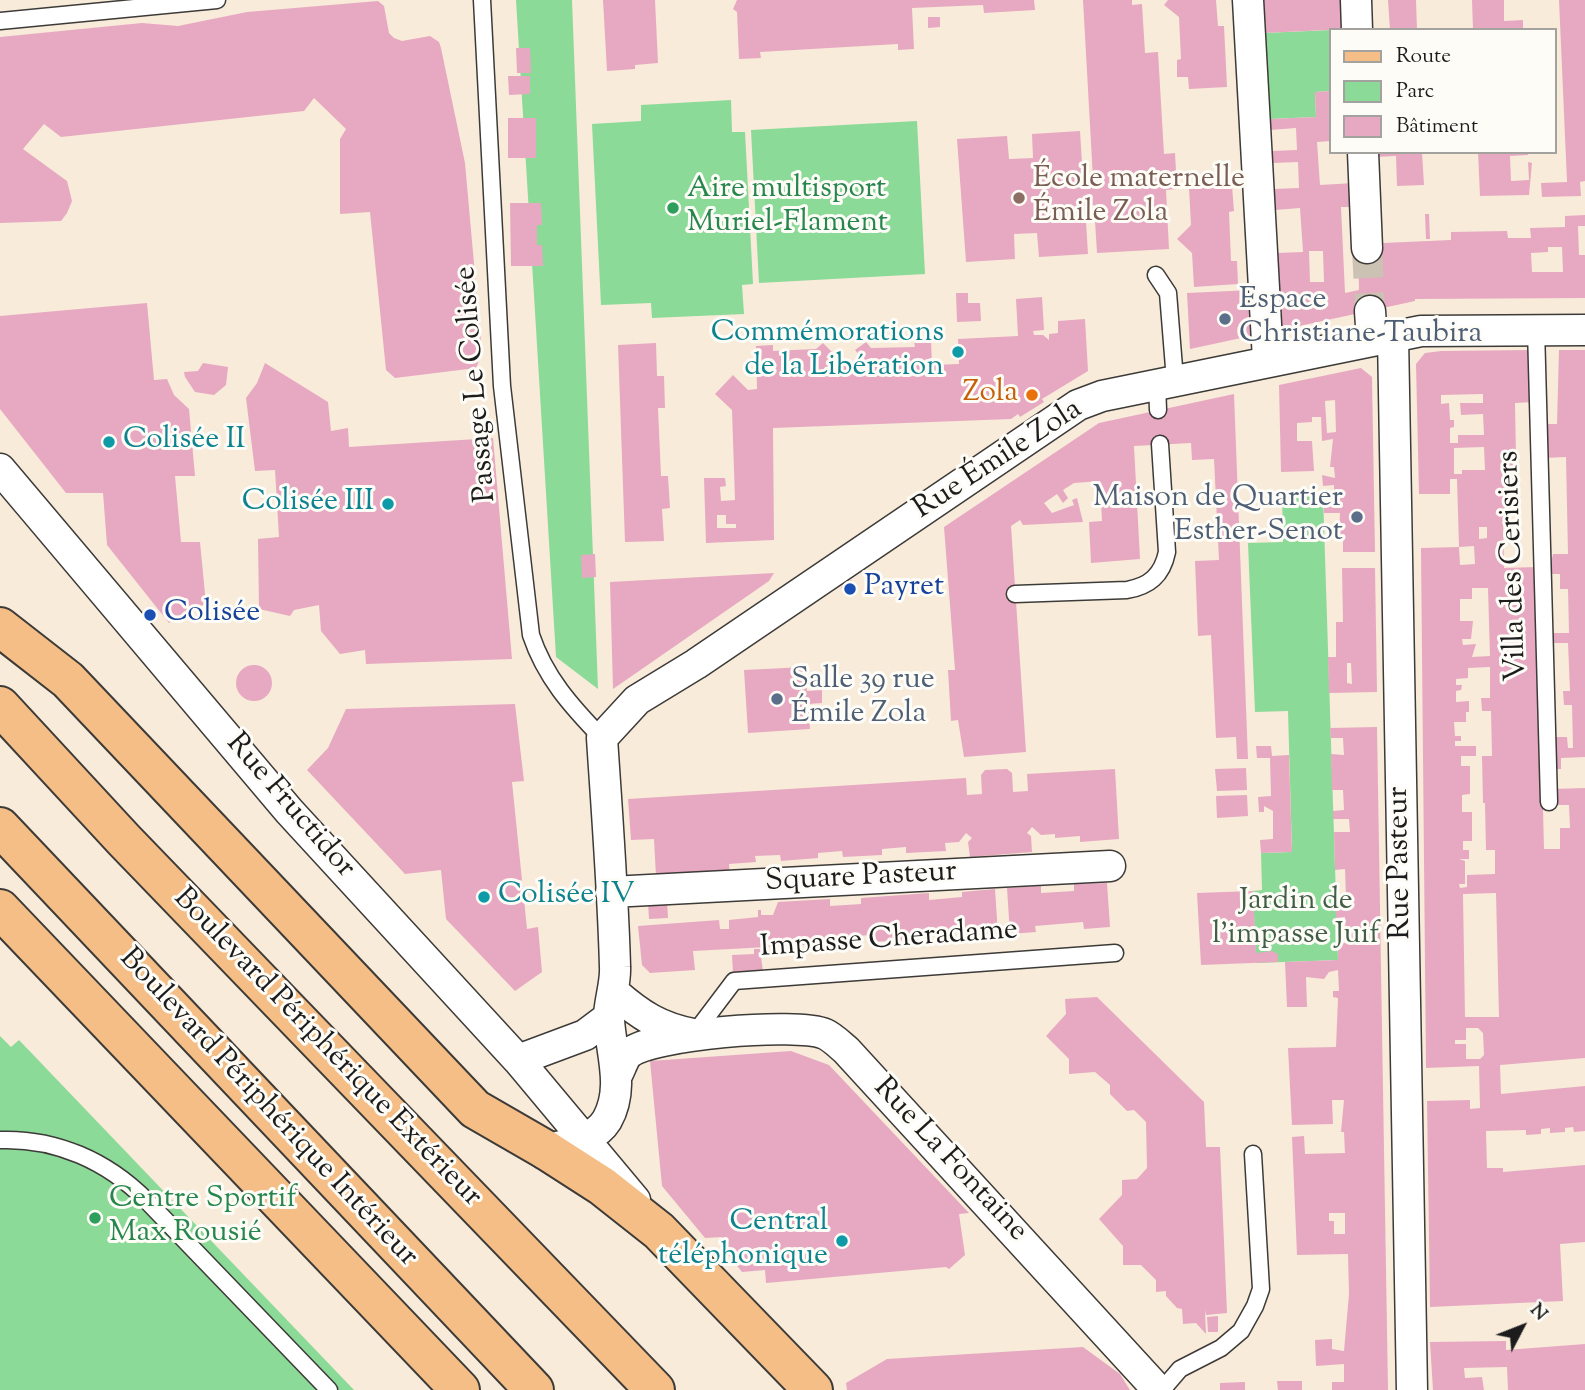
<!DOCTYPE html>
<html>
<head>
<meta charset="utf-8">
<style>
  body { margin:0 }
  #map { position:relative; width:1585px; height:1390px; overflow:hidden; background:#f8ebda; font-family:"Sorts Mill Goudy",serif }
  canvas { display:block }
  .legend { position:absolute; left:1329px; top:28px; width:228px; height:126px; box-sizing:border-box; background:#fdfcf7; border:2px solid #a3a29f; margin:0; padding:9px 12px; list-style:none; font-size:21px; color:#1c1c1c }
  .legend li { display:flex; align-items:center; gap:14px; height:35px }
  .legend b { width:35px; border:2px solid #a3a29f }
  .north { position:absolute; left:1487px; top:1292px; width:70px; height:70px; -webkit-text-stroke:5px #fdfcf7; paint-order:stroke; rotate:48deg; font-size:19px; font-weight:700; line-height:28px; text-align:center; color:#1c1c1c }
  .north::after { content:''; display:block; margin:auto; width:24px; height:32px; background:#1c1c1c; clip-path:polygon(50% 0,100% 100%,50% 72%,0 100%) }
</style>
</head>
<body>
<div id="map">
<canvas width="1585" height="1390"></canvas>
<ul class="legend">
<li><b style="height:9px;background:#f5be86"></b>Route</li>
<li><b style="height:19px;background:#8bda98"></b>Parc</li>
<li><b style="height:19px;background:#e7a9c1"></b>Bâtiment</li>
</ul>
<div class="north">N</div>
</div>
<script>
const g = document.querySelector('canvas').getContext('2d');
g.lineJoin = 'round';
function paint(path, color) { g.fillStyle = color; g.fill(path, 'evenodd'); }
function trace(path, color, width, dash) { g.strokeStyle = color; g.lineWidth = width; g.lineCap = dash ? 'butt' : 'round'; g.setLineDash(dash || []); g.stroke(path); }
function label(font, color, halo, rows, align = 'center') {
  g.font = font + ' "Sorts Mill Goudy",serif'; g.lineWidth = 6; g.setLineDash([]); g.textBaseline = 'middle'; g.strokeStyle = halo; g.fillStyle = color; for (const [text, x, y, turn = 0] of rows) {
    g.save(); g.translate(x, y); g.rotate((+turn || 0) * Math.PI / 180); g.textAlign = isNaN(turn) ? turn : align; if (halo) g.strokeText(text, 0, 0); g.fillText(text, 0, 0); g.restore();
  }
}
paint(new Path2D(`
  M516,0H572L598,689L556,657Z
  M1331,30V91L1315,92L1316,117L1270,119L1264,33Z
  M731,100L732,132H745L753,284L742,285L744,314L652,318L651,303L601,305L592,124L641,121V105Z
  M917,121L925,274L759,283L751,130Z
  M1323,494L1338,960L1256,963L1253,891L1262,890L1261,853L1292,852L1288,711L1255,712L1248,543L1283,542L1282,495Z
  M0,1036L11,1047L19,1040L354,1390H0Z`), '#8bda98');
paint(new Path2D(`
  M603,0H655L658,63L635,65V69L607,71Z
  M737,0H1034L1035,10L984,13L983,5L912,8L914,49L898,50V44L760,52L761,58L739,59L737,12L733,9Z
  M1083,0H1132V5L1142,4L1145,53L1158,52L1164,154L1175,153L1177,189L1166,190L1169,249L1097,253L1094,205H1085L1088,254L1039,257L1037,233L1014,234L1015,259L966,262L957,139L1007,136L1009,159L1033,158L1032,134L1080,131L1083,179H1093Z
  M1168,0H1216L1218,26H1224L1227,87L1189,89L1188,77H1177V60L1181,59L1179,17L1164,5Z
  M1262,0H1347L1348,29L1264,33Z
  M1388,0H1416L1417,30H1390Z
  M1472,0H1504V21L1523,20V30H1473Z
  M1559,0H1585V181L1580,182L1581,196L1542,197L1541,183L1567,182Z
  M378,1L384,6L389,33L394,38L402,41L430,36L439,42L441,48L465,163L482,353L476,368L395,378L386,370L370,212L340,214V139L346,129L314,98L304,111L61,137L44,124L23,149L67,181L72,201L67,213L61,221L0,223V37L142,23L178,26L247,12Z
  M928,17H940V27L928,28Z
  M516,48H530L531,73H517Z
  M508,76H530V94L509,95Z
  M1331,91V141L1317,142L1320,185L1354,183L1355,207H1341L1345,293L1359,290L1358,250L1384,247L1383,243L1451,240V232L1507,231L1508,238H1531L1530,228L1565,227V216L1585,215V226H1578L1579,255H1585V298L1415,299V301L1281,330L1277,253L1303,252L1300,208L1275,210L1273,189L1299,188L1298,162L1272,163L1271,151L1297,150L1296,128L1270,130V119L1316,117L1315,92ZM1548,247H1562L1563,272H1532L1531,253L1548,252ZM1309,251H1323L1324,282H1310Z
  M508,118H536V158H508Z
  M1374,152H1422L1424,185L1397,186L1396,156L1374,157Z
  M1478,152H1528V155L1510,156L1511,181L1529,180L1528,162L1532,163L1529,195L1480,196Z
  M1232,186L1234,211L1229,212L1231,261H1237L1238,284L1194,287L1192,253L1177,239L1191,225L1189,188Z
  M510,203H541L542,225H537V245H542L543,266H511Z
  M1425,214H1429L1430,239H1426Z
  M1252,290L1255,335L1190,349L1187,293Z
  M956,293H968V303H980L981,321L957,322Z
  M1042,297L1044,330L1033,331L1034,335H1043L1049,340V334L1058,333V321L1085,319L1088,371L1042,399L1044,402L1020,417L1018,414L1011,419L773,428L774,540L706,543L704,478H725L726,486L720,487L721,501L735,500L732,410L715,394L733,375L748,390L757,389L756,346L773,345V351L793,350L816,349L823,343L832,352L826,357L831,362L855,361L860,356L855,350L866,342L871,348L915,347L914,341L931,340L932,365L959,364L958,339L1018,336L1016,299ZM717,515H726V524H736V528H717Z
  M147,303L154,380L167,379L174,395L189,409L195,476H175L181,542H200L206,604L189,610L169,623L107,545L103,493H66L0,409V316Z
  M656,343L657,376H664L665,408H658L661,476H668L670,508L662,509L664,541L625,542L618,345Z
  M1532,350L1533,402L1515,403L1517,512H1503L1504,568L1537,567L1544,849H1560V828H1570L1569,805H1552V789L1585,788V1058L1500,1065L1501,1094L1585,1086V1131L1574,1132L1573,1127L1565,1128V1132L1550,1133V1128L1541,1129V1134L1526,1135V1130L1486,1131L1487,1168H1503V1172L1585,1165V1242L1560,1244L1563,1301L1430,1307L1427,1101L1470,1100V1109L1480,1108L1479,1066L1426,1068L1421,548L1459,547L1460,565L1475,564L1474,546L1459,547L1457,479H1450V494H1419L1416,364L1425,353L1441,351ZM1483,394V403H1460L1461,415L1483,414L1484,435H1458V443H1450V428L1454,427V420H1450L1449,403L1441,404V395ZM1484,447L1485,470H1462V474H1454V448ZM1479,527H1487V538L1479,539ZM1472,588H1488L1490,656L1472,657L1476,644L1463,645L1462,639H1471L1473,621H1460V599H1472ZM1490,667V698H1481L1482,711H1491L1492,756H1482L1483,803H1485L1486,850H1495V874L1467,875V887L1460,888L1459,884H1465V861L1459,859H1469V850H1463V841H1472V812H1462V795L1470,794V766H1461V756H1476V746H1455V741H1461V736H1455L1454,722H1466V712H1469V701L1456,702V691L1461,690L1462,685H1456V679L1468,678V668ZM1496,893L1499,1017H1465L1463,894ZM1466,1028H1478L1483,1033L1484,1055L1480,1059H1466V1044H1455V1040H1466Z
  M1559,350H1585V757L1561,758V769H1551V737H1567L1568,748H1573L1572,705H1564L1563,691H1570L1568,643H1554V640H1549V633H1569L1568,589H1560V574H1549L1553,554H1568L1566,457L1544,458V424H1557Z
  M203,363L228,367L226,385L214,395L195,392L185,377L184,372L198,371Z
  M265,363L328,402L331,431L348,428L349,447L493,438L512,659L366,664L365,650L340,654L321,631L319,605L294,610L290,616L259,609L258,539L279,537L275,470L255,471L246,398L257,383Z
  M1361,368L1372,377L1375,552H1343V536L1339,534L1340,513H1324L1323,494H1334V485L1323,486L1322,475L1335,478L1334,467H1330L1333,439L1322,441L1321,417H1312V422L1297,423V441H1312L1314,471L1281,472L1279,385ZM1335,400L1336,432L1327,433L1325,401Z
  M1234,394L1248,759H1237L1236,737L1216,738L1211,635L1198,636L1195,561L1219,560L1214,459L1192,460L1191,443L1134,446L1140,559L1091,563L1089,522L1102,521L1100,481L1074,483L1063,490L1068,498L1063,503L1057,494L1044,503L1052,513L1074,505L1072,500L1077,498L1083,522L1023,525L1020,520L1011,526L1026,752L964,757L958,720L951,721L948,670H955L944,527L1099,423Z
  M595,554L596,577L582,578L581,555Z
  M1342,568H1375L1377,692L1329,693L1328,657H1336V622H1343ZM1347,663H1351L1352,684L1347,683Z
  M774,573L769,581L613,689L610,582Z
  M851,580L855,585L845,592L841,587Z
  M236 683a18 18 0 1 1 36 0a18 18 0 1 1-36 0Z
  M805,667L807,691L822,690V703L808,704L810,729L748,733L744,670Z
  M515,704L524,781L512,782L527,929L538,927L542,972L515,991L446,919L441,870L405,874L307,770L328,748L346,709Z
  M1377,727L1388,1390H1332V1382H1344V1364L1316,1366L1315,1340L1332,1339V1349L1344,1351L1349,1294L1348,1254L1297,1255L1292,1137L1304,1136L1305,1154L1345,1153L1344,1132H1341L1344,1100H1332L1333,1124L1292,1125L1288,1048L1336,1047L1338,998L1333,997V991H1339L1338,970L1329,972L1324,979L1306,977L1307,1007H1287L1285,962L1338,960V943H1346L1345,917L1336,918L1335,897H1346L1345,869L1335,870L1334,832H1350L1349,819H1333V811L1344,810L1343,790H1332L1331,754L1344,755L1343,738H1331L1330,728ZM1329,1213H1345V1234H1334V1221H1329Z
  M1256,746H1271L1272,756L1289,755L1292,852L1261,853L1260,840L1273,839V811L1264,806V812H1259L1258,797L1271,796L1270,758H1257Z
  M1246,768L1247,790L1217,791L1215,769Z
  M1007,769L1012,773L1013,792L1028,791L1027,774L1115,769L1119,839L1080,842V836L1055,838V834L1041,835L1032,827L1027,833L1031,836L1032,852L970,857L968,842L972,838L966,833L959,842L945,843L946,851L906,853V847L882,849V855L843,857L842,851L818,853V858L781,861L780,855L755,856L756,862L729,864L730,878L656,876L654,839L631,840L628,799L966,778L967,795L982,794L981,775L985,770Z
  M1247,795L1248,816L1217,818L1216,796Z
  M1107,883L1110,927L1084,929L1083,922L1035,926L1036,932L1010,934L1007,888L1041,886V893L1074,891V884Z
  M995,889L998,934L972,936V929L922,932L923,939L873,942L872,935L823,938L824,944L693,951L695,970L650,973L642,965L638,926L719,920L720,929H729V920L758,917V910H761V915H773L778,902L830,899V906L861,904V898L929,893V900L962,897V892Z
  M1253,891L1256,953L1272,951L1278,954V962L1201,965L1197,893Z
  M648,902H667L668,918L649,919Z
  M754,949H760L763,972L733,974L732,955L754,954Z
  M1097,997L1204,1102L1206,1147H1220L1227,1313L1206,1315L1205,1310L1206,1334L1196,1323L1183,1324L1182,1309L1177,1308L1166,1296V1291L1156,1292V1280L1141,1265H1123V1246L1099,1219L1122,1195V1180L1137,1179L1147,1168L1146,1122L1134,1110L1127,1111L1110,1094V1085L1095,1072L1069,1074V1059L1046,1036L1066,1014L1065,999Z
  M791,1051L829,1065L969,1213L959,1214L965,1255L949,1269L946,1267L766,1283L765,1270L742,1272L729,1256L722,1237L705,1238L662,1186L650,1061Z
  M1218,1316V1332H1208L1207,1317Z
  M1506,1341V1350L1585,1344V1390H1508L1507,1367L1464,1368L1465,1378L1482,1377L1484,1390H1433L1430,1342Z
  M1083,1347L1120,1374L1130,1390H847L846,1383L887,1359Z
  M1277,1381H1302V1390H1278Z
  M1245,1382V1390H1220V1383Z`), '#e7a9c1');
trace(new Path2D(`
  M1367,248L1370,311`), '#ccc2b4', 30, [30, 15]);
const service = new Path2D(`
  M482,0L502,386L531,635C545,677 571,706 602,738
  M0,21L217,0
  M1156,275L1168,293L1175,380
  M1536,329L1549,802
  M1157,384L1158,410
  M1015,594L1127,590C1149,586 1162,576 1167,552L1160,444
  M694,1034L734,981L1115,953
  M0,1140C56,1138 107,1161 146,1200L329,1390
  M1162,1390L1180,1369L1221,1348L1241,1331L1255,1306L1261,1289L1253,1154`);
const minor = new Path2D(`
  M1248,0L1268,360
  M1356,0L1357,30
  M1363,152L1367,248
  M1370,311L1372,341
  M1393,336L1412,1390
  M0,469L289,811L518,1060L635,1200
  M611,892L1110,866
  M615,993C640,1015 660,1028 693,1034
  M518,1060L585,1035L609,1017
  M618,1073C621,1067 624,1058 628,1054C649,1034 798,1022 825,1034C832,1037 840,1045 846,1050L1158,1390
  M546,1150C567,1144 595,1140 607,1120C625,1088 611,1053 609,1020C608,1005 616,985 615,967C613,891 607,814 602,738L637,700L696,664L1078,405L1102,396L1421,331L1585,330`);
const primary = new Path2D(`
  M546,1150L602,1186L659,1231L813,1390`);
const trunk = new Path2D(`
  M0,627L68,680L475,1109L546,1150
  M0,706L124,840L655,1390
  M0,827L534,1390
  M0,909L460,1390`);
trace(service, '#3d3b38', 19);
trace(minor, '#3d3b38', 33);
trace(primary, '#3d3b38', 42);
trace(trunk, '#3d3b38', 42);
trace(service, '#fff', 16);
trace(minor, '#fff', 30);
trace(primary, '#f5be86', 38);
trace(trunk, '#f5be86', 38);
for (const [x, y, r, color] of [
  [1019,198,7,"#8d6e63"],
  [673,208,7,"#2e9e5b"],
  [1225,319,7,"#5c6f8a"],
  [958,352,7,"#0f9aa8"],
  [1032,395,7,"#e8710a"],
  [109,442,7,"#0f9aa8"],
  [388,504,7,"#0f9aa8"],
  [1357,517,7,"#5c6f8a"],
  [850,589,7,"#1a4fb4"],
  [150,615,7,"#1a4fb4"],
  [777,699,7,"#5c6f8a"],
  [484,897,7,"#0f9aa8"],
  [95,1218,7,"#2e9e5b"],
  [842,1241,7,"#0f9aa8"]
]) { const dot = new Path2D(); dot.arc(x, y, r, 0, 2 * Math.PI); g.fillStyle = color; g.fill(dot); trace(dot, '#fdfcf7', 2.5); }
label('30px', '#785e54', '#fdfcf7', [
  ["École maternelle",1033,181],
  ["Émile Zola",1033,215]
], 'left');
label('30px', '#27864d', '#fdfcf7', [
  ["Aire multisport",687,191],
  ["Muriel-Flament",687,225],
  ["Centre Sportif",109,1201],
  ["Max Rousié",109,1235]
], 'left');
label('30px', '#4e5e75', '#fdfcf7', [
  ["Espace",1239,302],
  ["Christiane-Taubira",1239,336],
  ["Maison de Quartier",1343,500,"right"],
  ["Esther-Senot",1343,534,"right"],
  ["Salle 39 rue",791,682],
  ["Émile Zola",791,716]
], 'left');
label('30px', '#0d838f', '#fdfcf7', [
  ["Commémorations",944,335],
  ["de la Libération",944,369],
  ["Colisée II",123,442,"left"],
  ["Colisée III",374,504],
  ["Colisée IV",498,897,"left"],
  ["Central",828,1224],
  ["téléphonique",828,1258]
], 'right');
label('30px', '#1c1c1c', '#fdfcf7', [
  ["Passage Le Colisée",478,384,-95],
  ["Rue Émile Zola",999,461,-33],
  ["Villa des Cerisiers",1515,566,-92],
  ["Rue Fructidor",289,807,49],
  ["Rue Pasteur",1402,863,-91],
  ["Square Pasteur",861,879,-3],
  ["Impasse Cheradame",889,941,-4],
  ["Boulevard Périphérique Extérieur",326,1049,46],
  ["Boulevard Périphérique Intérieur",267,1109,47],
  ["Rue La Fontaine",949,1161,47]
]);
label('30px', '#c56008', '#fdfcf7', [
  ["Zola",1018,395]
], 'right');
label('30px', '#164399', '#fdfcf7', [
  ["Payret",864,589],
  ["Colisée",164,615]
], 'left');
label('30px', '#435e47', '#fdfcf7', [
  ["Jardin de",1296,903],
  ["l'impasse Juif",1296,937]
]);
</script>
</body>
</html>
